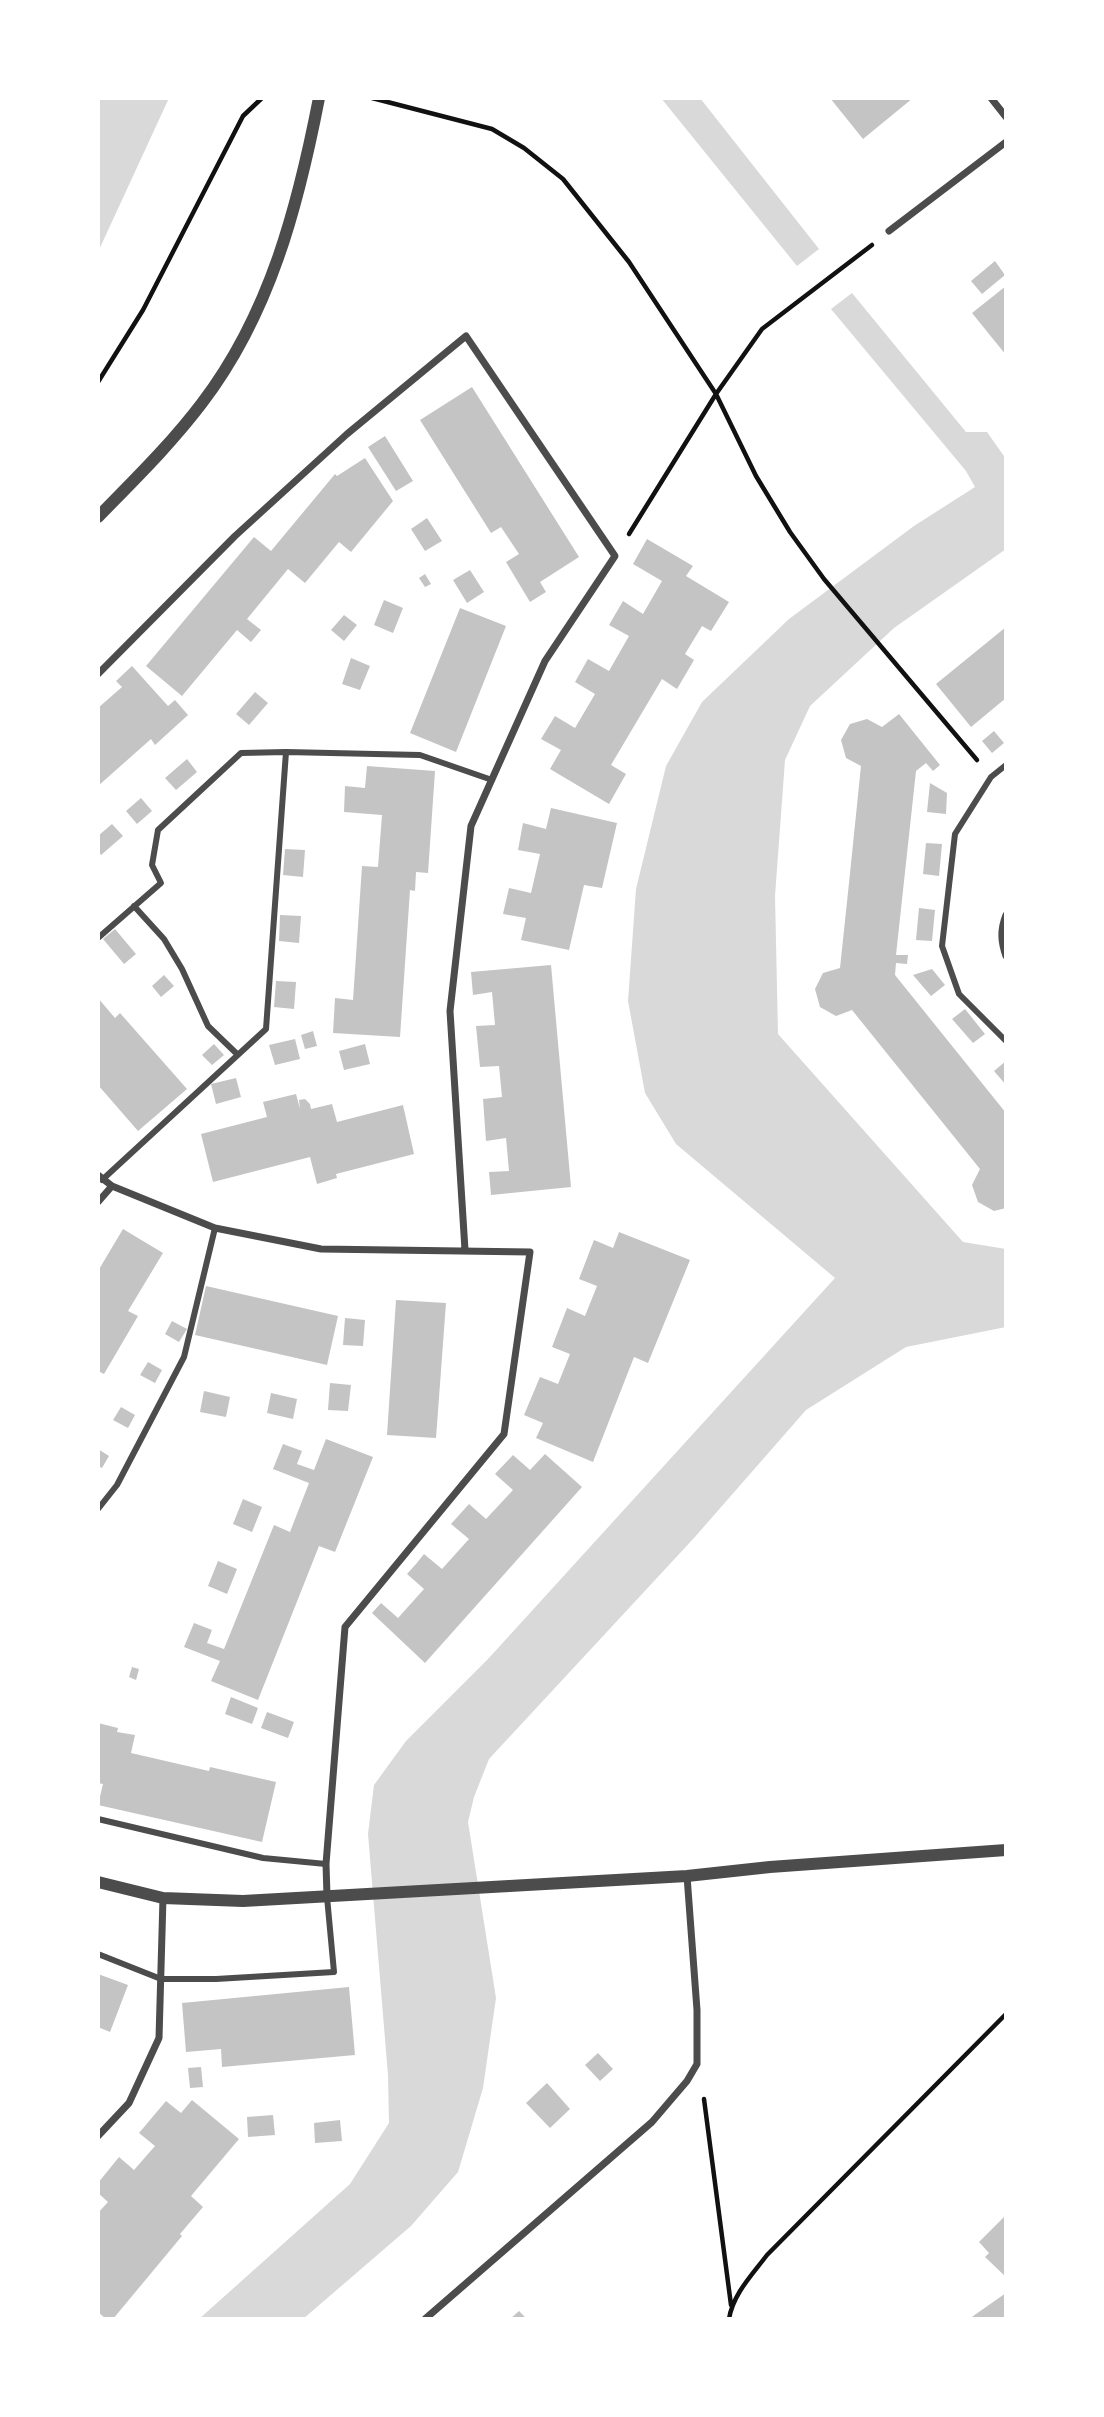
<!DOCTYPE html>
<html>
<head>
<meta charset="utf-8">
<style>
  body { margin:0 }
  #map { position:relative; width:1104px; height:2417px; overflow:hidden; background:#fff; font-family:Helvetica,sans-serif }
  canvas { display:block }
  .frame { position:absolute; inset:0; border:100px solid #fff; pointer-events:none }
</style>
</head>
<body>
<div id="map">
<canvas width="1104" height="2417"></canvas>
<div class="frame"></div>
</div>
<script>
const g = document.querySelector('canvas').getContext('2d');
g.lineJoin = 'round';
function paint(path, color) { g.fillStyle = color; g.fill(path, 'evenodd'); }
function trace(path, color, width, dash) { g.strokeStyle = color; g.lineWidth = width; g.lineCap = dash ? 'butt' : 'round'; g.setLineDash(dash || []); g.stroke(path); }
paint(new Path2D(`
  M98,98H169L98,252Z
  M661,98H700L819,249L797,266Z
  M852,293L966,432H987L1006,459V549L894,628L810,706L785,760L775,896L778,1034L963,1242L1006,1249V1327L906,1347L806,1410L694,1538L489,1759L474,1797L468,1822L496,1998L483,2088L458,2172L411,2226L303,2319H199L350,2184L389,2123L388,2075L368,1834L374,1785L406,1741L488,1659L835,1278L676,1144L645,1093L628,1001L636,889L666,766L702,702L789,619L914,526L975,487L966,471L831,309Z`), '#d9d9d9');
paint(new Path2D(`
  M830,98H913L863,139Z
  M995,261L1005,275L982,294L971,281Z
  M1006,286V355L972,313Z
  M472,387L579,557L540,582L546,592L530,602L506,562L519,554L501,527L491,533L420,420Z
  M385,436L413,481L396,491L368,447Z
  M365,458L393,501L351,552L339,542L305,583L288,569L247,619L261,630L251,642L237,630L182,696L146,666L254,537L271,551L335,474L337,476Z
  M427,518L442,541L425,551L411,529Z
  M647,539L693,566L686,576L729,602L711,631L702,626L685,654L694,660L677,689L662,679L611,765L626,774L609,804L550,769L561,750L541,739L555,716L575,728L595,694L575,682L588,659L609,671L629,636L609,625L623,601L643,614L662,581L633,564Z
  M470,570L484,592L467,603L453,580Z
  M425,574L431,584L425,587L419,578Z
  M384,600L403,608L393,633L374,625Z
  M460,608L506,626L456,752L410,733Z
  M344,615L357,625L344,641L331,630Z
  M1006,627V698L971,727L936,684Z
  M351,658L370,666L360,690L342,684Z
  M132,666L168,706L175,700L188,715L155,745L151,739L98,786V708L122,687L116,681Z
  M255,692L268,703L249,725L236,714Z
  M899,714L940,765L933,771L926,763L916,771L896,955H908L907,964L896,963L895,975L1006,1113V1208L994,1211L978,1202L972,1185L980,1169L852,1010L836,1016L820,1007L815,989L823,973L840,968L849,883L861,766L846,758L841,740L850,724L867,719L882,727Z
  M994,731L1004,743L992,753L982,741Z
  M187,759L197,772L176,790L165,778Z
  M367,766L435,771L428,873L416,872L415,891L410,890L400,1037L333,1033L335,998L353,1000L362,866L378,867L382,815L344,812L345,786L365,788Z
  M930,783L947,793L946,814L927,812Z
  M141,798L152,811L137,824L126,811Z
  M551,808L617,823L602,888L584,885L569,950L521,940L526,918L503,914L509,888L531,893L540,854L518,850L523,823L546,829Z
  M112,824L123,836L101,855L98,851V836Z
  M926,843L942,844L939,876L923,874Z
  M285,849L305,850L303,877L283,875Z
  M919,908L935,910L932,941L916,940Z
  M280,915L301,916L299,943L279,941Z
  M115,929L136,954L124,964L103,939Z
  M551,965L571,1187L491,1195L489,1172L509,1171L506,1138L486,1141L483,1099L502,1097L499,1066L480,1067L476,1026L495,1025L492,992L473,995L471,972Z
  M932,969L945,985L931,996L913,975Z
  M164,975L174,986L161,997L152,986Z
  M276,981L296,982L294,1009L274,1007Z
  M98,998L115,1018L120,1013L187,1089L138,1131L98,1085Z
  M965,1009L985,1034L973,1043L952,1019Z
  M313,1031L317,1046L305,1049L301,1035Z
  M295,1039L300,1059L275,1065L269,1045Z
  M214,1044L224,1055L212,1065L202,1055Z
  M365,1044L370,1064L344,1070L339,1051Z
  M1006,1061V1085L994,1071Z
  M236,1078L241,1097L216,1104L211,1084Z
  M296,1094L300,1109L299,1100L305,1099L310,1104L311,1109L332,1104L337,1122L403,1105L414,1154L336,1174L337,1178L317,1184L310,1157L213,1182L201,1134L267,1117L263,1102Z
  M123,1229L163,1253L128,1311L138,1316L104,1374L98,1371V1271Z
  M619,1232L690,1260L648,1363L634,1357L593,1462L536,1438L543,1423L524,1415L540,1377L558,1384L570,1354L552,1347L567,1308L585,1316L597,1286L579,1279L594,1240L613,1248Z
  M206,1286L338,1316L327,1365L195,1335Z
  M396,1300L446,1303L436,1438L387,1435Z
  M345,1318L365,1320L363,1346L343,1345Z
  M172,1321L187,1329L179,1342L165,1334Z
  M148,1362L162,1370L155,1383L140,1375Z
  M330,1383L351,1385L348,1411L328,1410Z
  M204,1391L230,1397L226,1417L200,1412Z
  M271,1393L297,1399L293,1419L267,1413Z
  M121,1407L135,1415L128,1428L113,1420Z
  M326,1439L373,1457L335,1552L319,1546L258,1700L211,1681L220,1661L184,1647L194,1623L212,1630L207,1643L224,1649L274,1525L290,1532L309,1483L273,1469L283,1444L302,1451L297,1464L314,1470Z
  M98,1449L109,1456L102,1468L98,1466Z
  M545,1454L582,1487L425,1663L372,1613L381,1603L398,1618L424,1589L407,1574L416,1564L424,1554L442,1569L469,1539L451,1524L469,1504L486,1519L513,1490L495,1474L513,1455L530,1470Z
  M243,1499L262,1507L252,1532L233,1524Z
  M218,1561L237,1569L227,1594L208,1586Z
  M132,1667L139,1669L136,1680L129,1677Z
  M231,1697L258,1708L252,1724L225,1714Z
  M267,1712L294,1722L288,1738L261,1728Z
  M98,1723L118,1728L117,1732L135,1735L131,1753L209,1771L210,1767L276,1782L262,1842L98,1805L103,1784L98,1783Z
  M98,1974L128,1985L110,2032L98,2027Z
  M349,1987L355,2055L222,2067L221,2049L186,2052L182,2003Z
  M598,2053L613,2069L600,2081L585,2065Z
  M201,2067L203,2087L190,2088L188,2068Z
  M547,2083L570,2109L550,2128L526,2103Z
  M192,2100L239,2139L191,2196L203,2207L180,2234L182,2236L113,2319H106L98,2312V2213L108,2202L98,2193V2183L119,2157L134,2170L155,2146L139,2133L166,2101L181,2113Z
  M273,2115L275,2135L248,2137L247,2117Z
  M340,2120L342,2141L315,2143L314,2123Z
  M1006,2215V2277L985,2257L989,2253L979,2242Z
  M1006,2293V2319H969L976,2314Z
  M519,2311L527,2319H510Z`), '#c4c4c4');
trace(new Path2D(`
  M372,98L492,129L524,148L563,179L629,262L716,394L756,476L790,532L824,579L977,760
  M98,382L143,310L243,116L262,98
  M629,534L716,394L762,329L872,245
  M704,2099L731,2305
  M729,2319C733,2294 752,2275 767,2255L1006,2014`), '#111', 4.5);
trace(new Path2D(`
  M286,752L420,755L492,780
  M1006,765L991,777L955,834L942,946L959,994L1006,1041
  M134,906L164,939L182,969L208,1026L237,1054
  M98,938L161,883L152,865L158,830L241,753L286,752L266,1029L102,1180
  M98,1509L117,1485L184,1357L215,1228
  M98,1819L263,1858L326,1864
  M98,1954L161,1979H216L334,1972L327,1897`), '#4c4c4c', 6);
trace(new Path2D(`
  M991,98L1006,117
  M889,231L1006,142
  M98,674L235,536L347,434L466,336L615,556L545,661L471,826L450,1011L465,1250
  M1006,915C1000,930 1001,942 1006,956
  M98,1175L112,1186L98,1202
  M112,1186L215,1228L321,1249L530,1252L504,1434L345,1627L326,1864L327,1896
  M98,2136L129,2103L159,2038L163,1898
  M425,2319L652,2122L687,2081L697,2064V2010L687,1876`), '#4c4c4c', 7);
trace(new Path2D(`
  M98,517C134,480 171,444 202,403C270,314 298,206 319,98
  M98,1882L163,1898L243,1901L687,1876L770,1867L1006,1850`), '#4c4c4c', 12);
</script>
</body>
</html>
